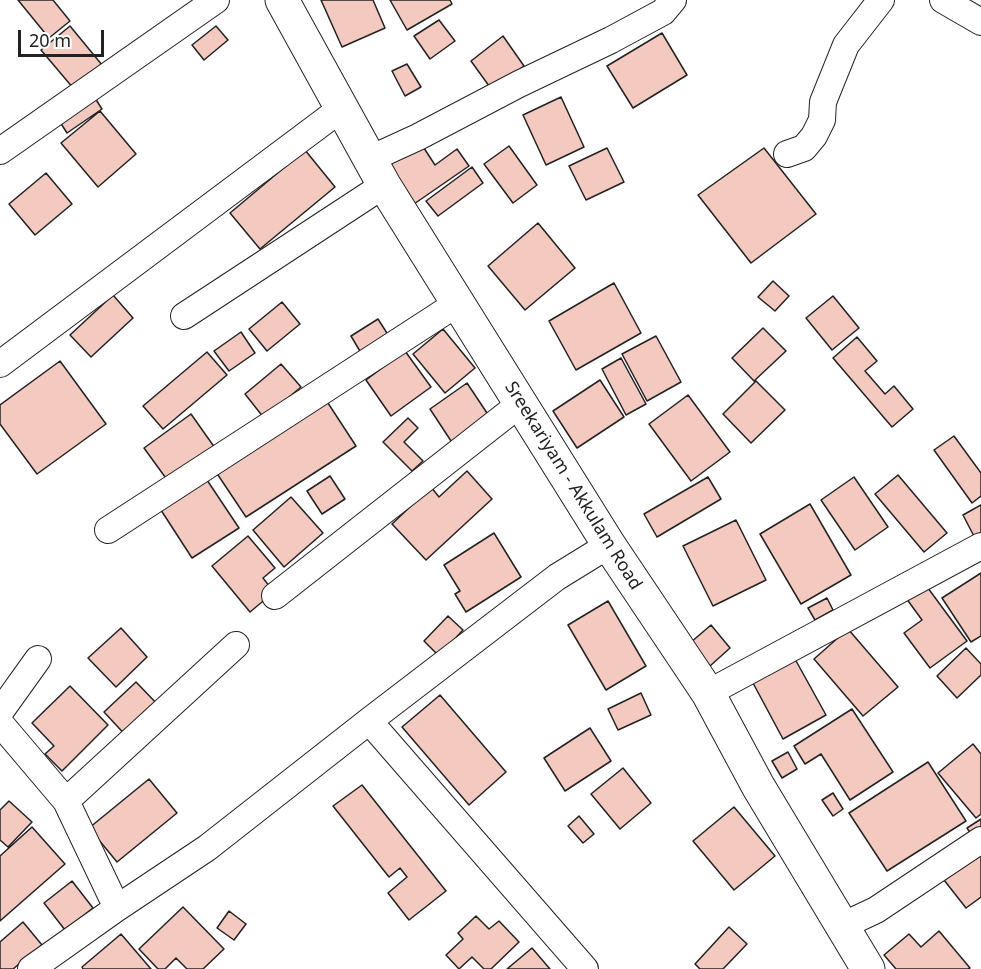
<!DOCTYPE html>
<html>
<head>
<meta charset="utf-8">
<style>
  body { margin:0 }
  #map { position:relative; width:981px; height:969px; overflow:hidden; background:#fff; font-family:"Noto Sans",sans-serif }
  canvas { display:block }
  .scale { position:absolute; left:18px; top:30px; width:86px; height:27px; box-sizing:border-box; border:3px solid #222; border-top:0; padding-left:8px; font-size:18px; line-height:21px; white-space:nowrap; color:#222; -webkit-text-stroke:4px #fff; paint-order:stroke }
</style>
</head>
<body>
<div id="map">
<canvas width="981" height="969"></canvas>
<div class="scale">20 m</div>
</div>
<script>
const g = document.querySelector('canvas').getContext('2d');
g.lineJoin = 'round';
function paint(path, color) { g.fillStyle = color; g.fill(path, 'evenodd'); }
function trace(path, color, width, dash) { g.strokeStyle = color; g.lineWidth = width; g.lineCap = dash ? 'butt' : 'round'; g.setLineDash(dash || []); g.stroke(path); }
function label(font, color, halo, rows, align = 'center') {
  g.font = font + ' "Noto Sans",sans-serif'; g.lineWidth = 4.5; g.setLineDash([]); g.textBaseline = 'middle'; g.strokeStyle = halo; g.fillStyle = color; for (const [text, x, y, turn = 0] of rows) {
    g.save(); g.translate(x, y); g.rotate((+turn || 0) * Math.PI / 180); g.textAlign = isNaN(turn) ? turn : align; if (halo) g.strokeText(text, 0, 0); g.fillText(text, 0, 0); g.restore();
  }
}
const building = new Path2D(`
  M18,0H53L70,21L49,38Z
  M321,0H373L385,28L342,47Z
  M390,0H450L452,4L407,30Z
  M439,20L455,41L430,59L414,36Z
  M70,26L107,71L79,95L41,50Z
  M216,26L228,40L204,60L192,45Z
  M662,33L687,75L633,108L607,66Z
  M503,36L524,66L492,90L471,61Z
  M407,64L421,87L405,96L392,71Z
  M93,95L102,109L67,133L58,119Z
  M561,97L584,147L546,165L523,115Z
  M100,111L136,154L98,187L61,143Z
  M420,142L435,165L457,149L469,166L414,204L387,165Z
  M509,146L537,185L513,203L484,164Z
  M607,148L624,182L586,200L569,166Z
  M764,148L816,214L751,263L698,195Z
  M305,150L335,187L260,249L230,213Z
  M472,167L483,183L438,216L426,201Z
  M46,173L72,204L35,235L9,204Z
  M538,223L575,268L525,310L488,266Z
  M773,281L789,296L775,311L758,297Z
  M614,283L641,333L576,370L549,321Z
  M113,295L133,318L91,357L70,335Z
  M833,296L859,328L832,350L806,318Z
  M282,302L300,324L267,351L249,329Z
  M378,319L392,341L364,358L351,336Z
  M763,328L786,351L754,381L732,358Z
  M443,329L475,368L445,393L413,354Z
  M241,332L255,353L229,371L214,351Z
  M656,336L681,382L647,401L622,354Z
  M857,337L877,361L865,371L885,394L894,386L913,409L892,427L833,358Z
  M405,351L431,387L391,416L366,380Z
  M207,352L227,375L163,429L143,406Z
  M621,358L646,404L626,415L602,369Z
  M60,361L106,424L37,474L0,424V405Z
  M281,364L301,387L264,418L245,394Z
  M600,380L624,417L577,448L553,411Z
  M756,381L785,410L751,443L723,414Z
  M467,383L491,419L453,444L430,409Z
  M688,395L730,452L691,481L649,424Z
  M326,400L356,446L246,517L216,472Z
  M191,414L215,448L168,481L144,448Z
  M408,418L418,428L404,442L423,461L412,471L383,442Z
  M954,436L981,473V496L972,503L934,450Z
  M467,471L492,499L426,560L392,524L431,487L439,497Z
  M898,475L947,533L924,552L875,494Z
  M330,476L345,499L322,514L307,491Z
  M205,477L239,528L192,558L159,507Z
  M708,477L721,499L657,537L644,514Z
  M854,477L888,527L855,550L821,500Z
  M291,497L323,533L284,567L253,530Z
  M810,504L851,575L801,604L760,534Z
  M981,505V540L977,542L963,515Z
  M736,520L766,580L713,606L683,546Z
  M494,533L521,577L466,612L455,594L460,591L444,565Z
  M248,536L275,568L263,578L274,592L250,612L212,566Z
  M981,573V636L971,642L942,598Z
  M925,584L967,641L930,668L904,633L922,620L906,598Z
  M827,598L833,610L815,620L808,608Z
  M608,601L646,666L606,690L568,625Z
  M448,616L463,630L439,656L424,641Z
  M711,625L730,648L710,666L690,643Z
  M121,628L147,657L116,687L88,658Z
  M848,629L898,687L863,716L814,659Z
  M966,648L981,664V675L957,698L937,676Z
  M795,659L826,715L783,739L753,683Z
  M136,682L162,709L130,740L104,712Z
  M70,686L108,725L62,771L45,754L54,746L32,723Z
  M641,693L651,715L618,730L608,709Z
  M440,695L506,772L469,805L402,727Z
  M852,709L893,772L850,800L821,754L805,764L794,746Z
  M590,728L611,761L565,791L544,758Z
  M973,744L981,754V814L976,818L938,773Z
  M788,752L797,769L782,778L772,761Z
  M928,762L966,821L887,871L849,813Z
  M623,768L651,803L620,829L591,794Z
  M149,779L177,813L117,862L89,828Z
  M362,785L446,891L409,920L388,893L407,877L400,868L389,877L333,806Z
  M833,793L843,809L833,816L822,800Z
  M9,801L32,822L8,847L0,840V810Z
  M734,807L775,856L734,890L693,841Z
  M579,816L594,834L583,843L568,826Z
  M981,819V832L973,837L967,828Z
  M32,827L65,864L0,921V856Z
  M981,855V897L966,908L944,880Z
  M72,881L93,908L65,930L44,903Z
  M183,907L224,949L203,969H187L176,958L165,969H158L139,949Z
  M229,911L246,924L234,940L217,928Z
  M476,916L489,929L499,921L519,942L491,969H484L472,957L459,969L446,955L463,939L458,933Z
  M23,922L42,945L13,969H0V942Z
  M729,927L747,944L723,969H700L695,964Z
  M939,931L970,968L968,969H896L884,955L909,934L921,947Z
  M121,934L151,969H83L82,967Z
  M532,948L550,969H507Z`);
paint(building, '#f3c9c0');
trace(building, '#222', 1.5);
const street = new Path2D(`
  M943,0L981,22
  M0,151L216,0
  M787,154L804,148L814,136L822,120L823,102L846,45L881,0
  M370,159L418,137L519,84L611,40L663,12L673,0
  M184,316L384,185
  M0,364L342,108
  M108,530L458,303
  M275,596L520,404
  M708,693L981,546
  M0,712L38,659
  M369,721L585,969
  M0,723L66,801L117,908
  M66,801L236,645
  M842,926L876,910L981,840
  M31,969L117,908L207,848L369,721L557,577L609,545`);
const secondary = new Path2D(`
  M282,0L384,185L609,545L708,693L758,786L868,969`);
trace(street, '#222', 28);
trace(secondary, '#222', 35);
trace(street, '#fff', 26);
trace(secondary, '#fff', 33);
label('18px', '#222', '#fff', [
  ["Sreekariyam - Akkulam Road",573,486,58]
]);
</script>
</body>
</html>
